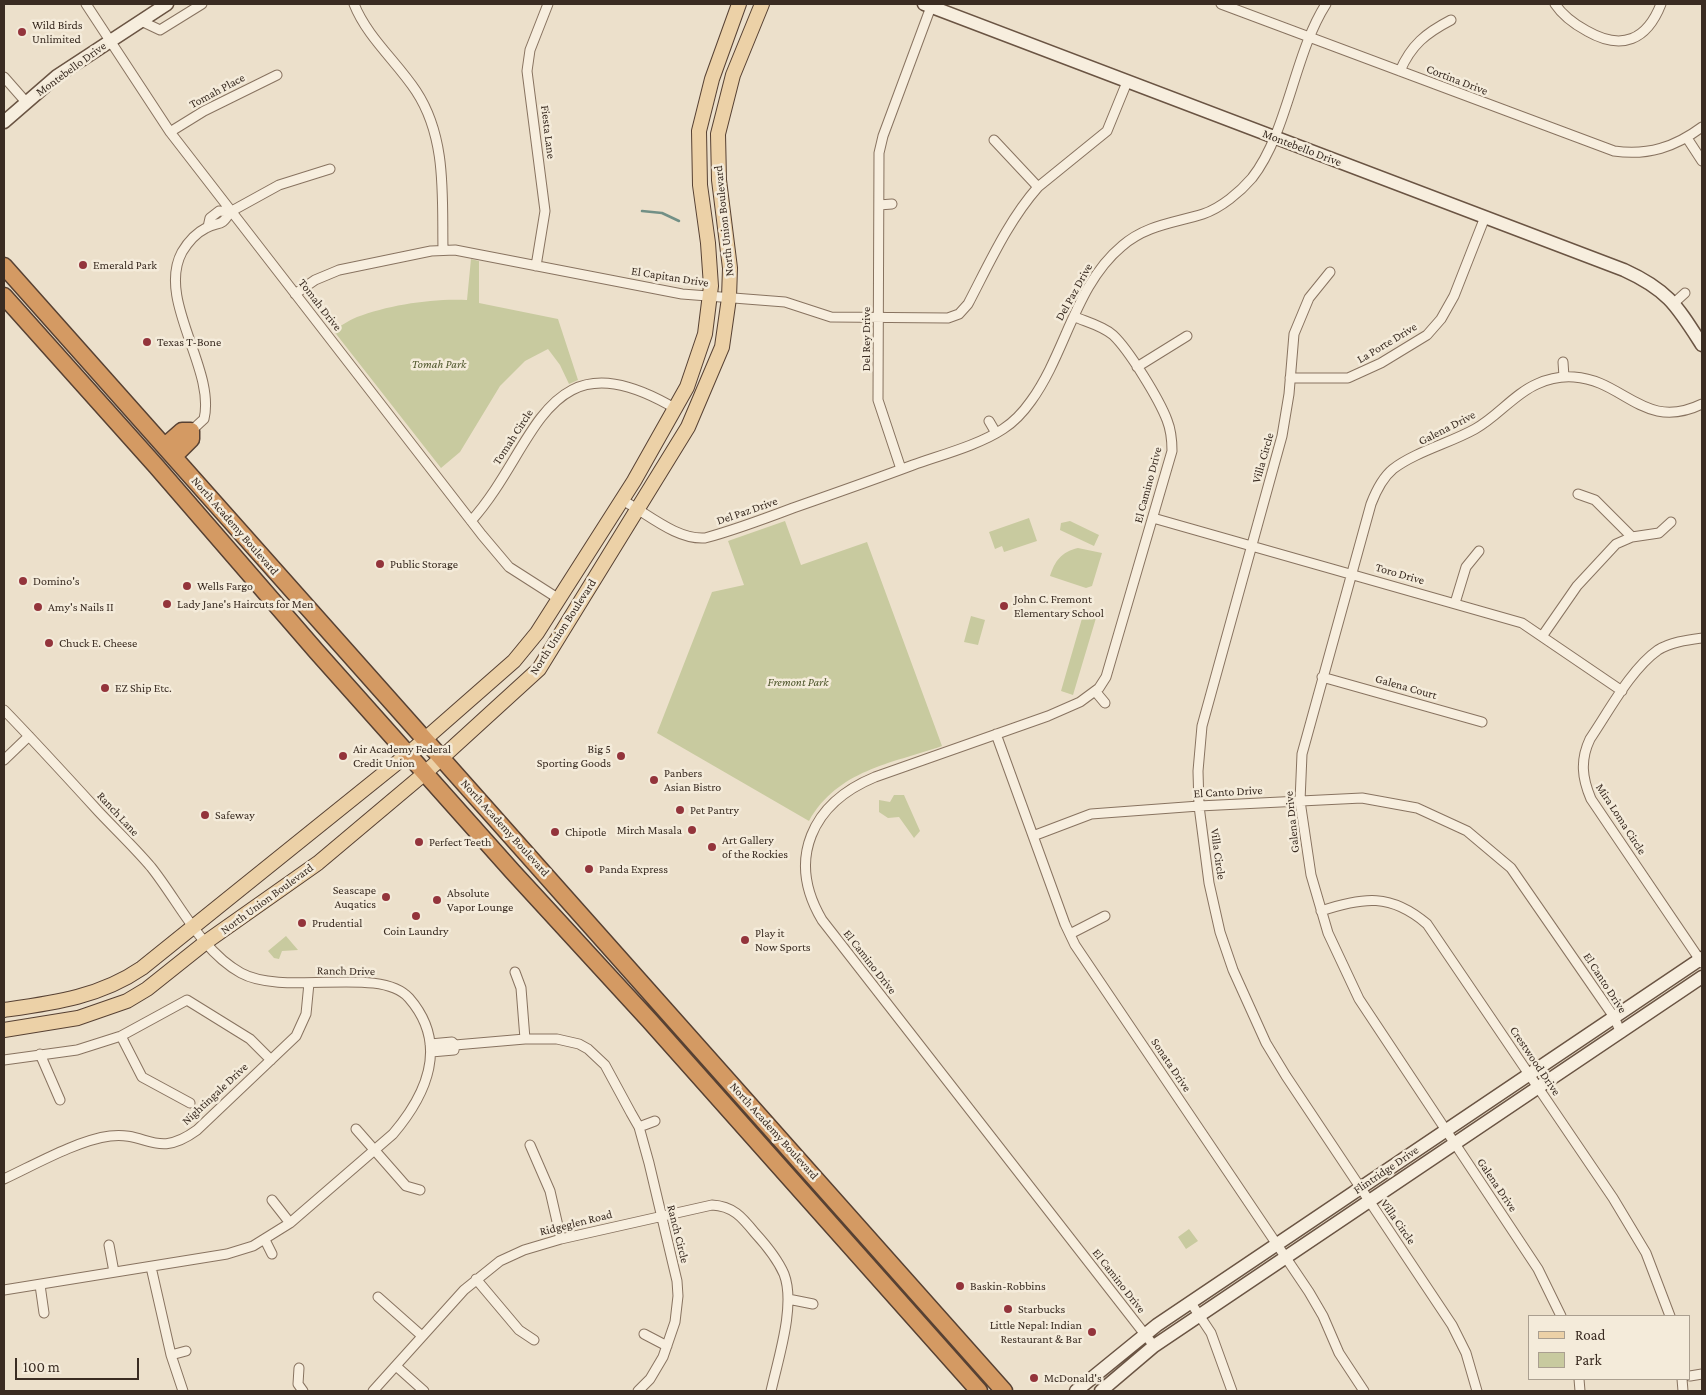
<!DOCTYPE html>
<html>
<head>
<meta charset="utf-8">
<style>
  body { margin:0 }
  #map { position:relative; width:1706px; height:1395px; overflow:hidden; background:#ece0cb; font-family:"Crimson Pro",serif }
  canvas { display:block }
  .frame { position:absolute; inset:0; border:5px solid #3a2c22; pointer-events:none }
  .legend { position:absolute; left:1528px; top:1315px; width:162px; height:65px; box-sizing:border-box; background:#f4ebda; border:1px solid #aa9f90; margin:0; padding:6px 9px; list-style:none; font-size:15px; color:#3a2c22 }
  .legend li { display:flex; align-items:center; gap:10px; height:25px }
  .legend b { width:25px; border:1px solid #aa9f90 }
  .scale { position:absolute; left:15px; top:1358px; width:124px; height:22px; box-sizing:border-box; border:2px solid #3a2c22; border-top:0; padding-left:6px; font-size:15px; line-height:18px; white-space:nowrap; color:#3a2c22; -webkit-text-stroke:4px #f4ebda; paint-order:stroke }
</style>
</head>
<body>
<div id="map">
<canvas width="1706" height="1395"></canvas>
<div class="frame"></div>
<ul class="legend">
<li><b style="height:6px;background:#ecd1a7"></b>Road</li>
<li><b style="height:14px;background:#c8ca9f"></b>Park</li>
</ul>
<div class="scale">100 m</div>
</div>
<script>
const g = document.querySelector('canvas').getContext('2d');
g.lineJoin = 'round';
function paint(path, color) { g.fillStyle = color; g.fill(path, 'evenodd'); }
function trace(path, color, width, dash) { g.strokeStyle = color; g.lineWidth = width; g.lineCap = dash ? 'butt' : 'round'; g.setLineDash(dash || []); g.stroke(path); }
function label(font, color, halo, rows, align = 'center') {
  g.font = font + ' "Crimson Pro",serif'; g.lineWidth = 5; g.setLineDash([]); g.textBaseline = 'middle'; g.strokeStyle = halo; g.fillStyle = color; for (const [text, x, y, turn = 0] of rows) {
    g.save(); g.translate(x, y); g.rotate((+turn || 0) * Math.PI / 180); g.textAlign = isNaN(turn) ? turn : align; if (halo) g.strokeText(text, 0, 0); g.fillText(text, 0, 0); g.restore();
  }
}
paint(new Path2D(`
  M471,259L479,261V303L558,319L578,380L569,384L560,365L548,349L525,361L500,386L460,452L441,468L333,330C341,326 349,320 357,317C388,305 434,298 467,300Z
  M1029,518L1037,541L1004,552L1002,546L995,549L989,532Z
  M785,521L801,565L867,542L942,746C890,764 838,770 809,821L657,733L712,592L744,585L728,541Z
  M1070,521L1099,535L1094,546L1060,530L1061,523Z
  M1078,548L1102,553L1092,586L1086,588L1050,576C1055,561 1061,552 1078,548Z
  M1083,615L1096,618L1073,695L1061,691Z
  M971,616L985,620L978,645L964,642Z
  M894,795H904L920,831L914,838L899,817L888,818L879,812V800L890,802Z
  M286,936L298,950L282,951L279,959L274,958L268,951Z
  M1189,1229L1198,1241L1186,1249L1178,1237Z`), '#c8ca9f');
trace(new Path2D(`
  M642,211L662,213L679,221`), '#729086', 2.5);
const street = new Path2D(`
  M86,4L170,132L482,535L509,567L559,599
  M354,4C367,37 397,62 416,91C447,138 442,196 443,250
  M1221,4L1614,151C1648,156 1675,147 1702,127
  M1555,4C1563,16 1574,24 1587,31C1622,51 1647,40 1661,4
  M141,21L160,30L202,4
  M1400,71C1411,45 1426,33 1451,20
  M4,77L26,102
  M170,132L204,111L277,75
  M1687,138L1702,161
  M994,140L1038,187
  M879,205L892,204
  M208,227L210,218L219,211L230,212L279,185L330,169
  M536,266L545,211L527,71L530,50L548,4
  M1330,272L1309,298L1294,334L1289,394L1282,436L1202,726L1198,771L1199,806L1209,883L1220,932L1233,970L1266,1043L1286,1076L1452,1325L1466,1353L1477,1391
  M295,294L315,280L339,270L431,251L455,250L682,294L785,302L831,317L948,318L959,314L968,304C989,264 1008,221 1038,187L1107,131L1127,82
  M1674,303L1685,293
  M1075,317C1087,322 1103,326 1113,335C1129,350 1159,399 1167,420C1171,430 1172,440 1172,451L1106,677L1099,688L1080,702L1048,716L875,777C812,803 786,859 822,920L1154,1346
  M1563,362L1564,377
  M1137,367L1187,336
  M1290,378H1348L1381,363L1427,335L1441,319L1454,296L1485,217
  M989,421L996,433
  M191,431L204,419C216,369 156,300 182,252C188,242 196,233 206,228C219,221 221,228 230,212
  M901,469L878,400L879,153L883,136L932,4
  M1578,494L1595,500L1632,537
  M622,500C647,513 676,540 705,538C735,530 764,519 793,508C833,494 873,480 913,465C941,455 979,445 1003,429C1014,422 1024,411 1031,401C1066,353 1075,285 1122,246C1146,225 1174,223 1203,214C1221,208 1240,192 1252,178C1288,132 1294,54 1326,4
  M1153,518L1522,623L1622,691
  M471,521C538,447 544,331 676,409
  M1455,603L1466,567L1479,551
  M1543,635L1577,586L1616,544L1632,537L1659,533L1671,522
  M1322,677L1482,722
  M1095,691L1105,703
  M4,710C36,743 68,778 99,812C116,830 135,848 151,867C179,902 201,951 241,973C285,997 380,965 409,998C449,1044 427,1094 393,1134L290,1223L253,1246L227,1254L4,1290
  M996,734L1065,924L1075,945L1309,1292L1323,1316L1339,1353L1364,1391
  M4,760L29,736
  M1033,836L1091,814L1199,806L1362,798L1417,808L1467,831L1511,868L1614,1017L1621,1033
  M1321,911C1363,897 1391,893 1427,924L1613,1198L1646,1253L1670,1316
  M1070,934L1105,916
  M1702,963L1591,799C1582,778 1580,760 1590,739C1609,711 1631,669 1658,650C1671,642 1687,640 1702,638
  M515,972L521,988L525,1039
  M121,1036L142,1077L190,1103
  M430,1044L452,1042L455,1045L525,1039H557L579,1044L588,1049L605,1065L631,1113L639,1127L649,1163L677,1281L678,1296L675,1322L663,1357L650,1379L638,1391
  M431,1052L454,1050L455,1045
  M40,1054L60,1100
  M4,1060L77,1050L121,1036L187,1000L250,1039L271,1060
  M639,1127L655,1121
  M356,1129L406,1186L420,1190
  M530,1145L550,1191L561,1239
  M4,1179C34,1165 78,1140 110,1136C147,1131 156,1160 197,1130L296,1036L306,1014L309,983
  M272,1200L290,1223
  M265,1240L272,1254
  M109,1245L114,1272
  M151,1267L171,1355L183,1391
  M476,1279L519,1330L534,1340
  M40,1285L44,1313
  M378,1297L422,1336
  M788,1299L813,1304
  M1191,1303L1211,1333L1232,1391
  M1561,1316L1538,1269L1359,999L1328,933L1311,875L1300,801L1302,754L1371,504C1376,491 1382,478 1393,469C1415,452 1450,443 1475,429C1497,417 1514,394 1537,384C1548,379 1561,376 1574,377C1624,380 1644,432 1702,404
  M644,1334L667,1346
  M171,1355L186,1351
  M396,1366L424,1391
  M299,1368L298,1384L303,1391
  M1690,1376L1702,1374
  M1579,1379L1580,1391
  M1682,1379L1683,1391
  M373,1391L464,1290L500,1261L524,1250L561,1239L712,1205C733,1206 742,1217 755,1233C766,1245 777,1258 784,1274C796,1305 778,1359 771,1391`);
const secondary = new Path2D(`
  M924,4L1624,270C1668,290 1677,306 1702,345
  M4,122L57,76L167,4
  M1076,1391L1157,1325L1702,958
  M1101,1391L1154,1346L1702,977`);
const primary = new Path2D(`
  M4,1010C53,1003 100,997 142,968L408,754L514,661L537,633L634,481L687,387L705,334L711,286L708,243L700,185L699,131L712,79L739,4
  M4,1030L78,1018L127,1001L147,989L206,942L318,863L425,773L539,669L688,427L722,347L729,298L730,268L719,180L718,134L733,75L762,4`);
const highway = new Path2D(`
  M4,266L1004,1391
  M4,296L156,466L317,652L513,872L649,1020L979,1391
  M165,446L182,431H191V439L174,456`);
trace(street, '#887360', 11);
trace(secondary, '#6a5443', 15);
trace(primary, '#574133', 16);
trace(highway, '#574133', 19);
trace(street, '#f7eede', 9);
trace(secondary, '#f7eede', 12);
trace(primary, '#ecd1a7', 14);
trace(highway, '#d49a63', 16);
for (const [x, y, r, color] of [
  [22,32,5,"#93343b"],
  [83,265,5,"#93343b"],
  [147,342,5,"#93343b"],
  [380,564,5,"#93343b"],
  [23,581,5,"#93343b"],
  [187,586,5,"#93343b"],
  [167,604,5,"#93343b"],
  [1004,606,5,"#93343b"],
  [38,607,5,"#93343b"],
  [49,643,5,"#93343b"],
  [105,688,5,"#93343b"],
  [343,756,5,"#93343b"],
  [621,756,5,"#93343b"],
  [654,780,5,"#93343b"],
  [680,810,5,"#93343b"],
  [205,815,5,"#93343b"],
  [692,830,5,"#93343b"],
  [555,832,5,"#93343b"],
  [419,842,5,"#93343b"],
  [712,847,5,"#93343b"],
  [589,869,5,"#93343b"],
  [386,897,5,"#93343b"],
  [437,900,5,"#93343b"],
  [416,916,5,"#93343b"],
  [302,923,5,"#93343b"],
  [745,940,5,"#93343b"],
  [960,1286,5,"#93343b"],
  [1008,1309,5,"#93343b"],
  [1092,1332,5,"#93343b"],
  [1034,1378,5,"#93343b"]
]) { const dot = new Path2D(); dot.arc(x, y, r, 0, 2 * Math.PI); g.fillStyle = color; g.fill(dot); trace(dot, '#f4ebda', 2); }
label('12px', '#3a2c22', '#f4ebda', [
  ["Wild Birds",32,25],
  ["Unlimited",32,39],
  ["Emerald Park",93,265],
  ["Texas T-Bone",157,342],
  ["Public Storage",390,564],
  ["Domino's",33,581],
  ["Wells Fargo",197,586],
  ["John C. Fremont",1014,599],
  ["Elementary School",1014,613],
  ["Lady Jane's Haircuts for Men",177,604],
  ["Amy's Nails II",48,607],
  ["Chuck E. Cheese",59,643],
  ["EZ Ship Etc.",115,688],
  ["Air Academy Federal",353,749],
  ["Credit Union",353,763],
  ["Big 5",611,749,"right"],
  ["Sporting Goods",611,763,"right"],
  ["Panbers",664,773],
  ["Asian Bistro",664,787],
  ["Pet Pantry",690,810],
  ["Safeway",215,815],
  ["Mirch Masala",682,830,"right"],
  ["Chipotle",565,832],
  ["Art Gallery",722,840],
  ["of the Rockies",722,854],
  ["Perfect Teeth",429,842],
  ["Panda Express",599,869],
  ["Seascape",376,890,"right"],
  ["Auqatics",376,904,"right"],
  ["Absolute",447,893],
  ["Vapor Lounge",447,907],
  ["Prudential",312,923],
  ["Coin Laundry",416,931,"center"],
  ["Play it",755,933],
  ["Now Sports",755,947],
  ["Baskin-Robbins",970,1286],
  ["Starbucks",1018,1309],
  ["Little Nepal: Indian",1082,1325,"right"],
  ["Restaurant & Bar",1082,1339,"right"],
  ["McDonald's",1044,1378]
], 'left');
label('12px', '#3a2c22', '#f4ebda', [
  ["Montebello Drive",71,69,-36],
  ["Cortina Drive",1457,80,21],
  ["Tomah Place",217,91,-28],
  ["Fiesta Lane",548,132,83],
  ["Montebello Drive",1302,148,21],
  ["North Union Boulevard",724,221,-96],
  ["El Capitan Drive",670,277,9],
  ["Del Paz Drive",1074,292,-61],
  ["Tomah Drive",320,305,52],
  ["Del Rey Drive",866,339,-90],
  ["La Porte Drive",1387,343,-31],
  ["Galena Drive",1447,428,-27],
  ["Tomah Circle",513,437,-57],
  ["Villa Circle",1263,458,-74],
  ["El Camino Drive",1148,485,-75],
  ["Del Paz Drive",747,511,-19],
  ["North Academy Boulevard",235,526,49],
  ["Toro Drive",1400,574,16],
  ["North Union Boulevard",563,627,-57],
  ["Galena Court",1406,687,16],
  ["El Canto Drive",1228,792,-3],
  ["Ranch Lane",118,814,47],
  ["Mira Loma Circle",1621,819,57],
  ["Galena Drive",1292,822,-96],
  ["North Academy Boulevard",505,828,48],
  ["Villa Circle",1218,854,82],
  ["North Union Boulevard",267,899,-36],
  ["El Camino Drive",870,962,52],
  ["Ranch Drive",346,971,1],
  ["El Canto Drive",1605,983,57],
  ["Crestwood Drive",1535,1061,56],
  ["Sonata Drive",1171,1065,56],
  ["Nightingale Drive",215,1094,-43],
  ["North Academy Boulevard",774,1131,48],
  ["Flintridge Drive",1386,1170,-34],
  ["Galena Drive",1497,1185,56],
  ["Villa Circle",1398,1222,55],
  ["Ridgeglen Road",576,1223,-14],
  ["Ranch Circle",678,1234,76],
  ["El Camino Drive",1119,1281,52]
]);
label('italic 12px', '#4d552a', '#f4ebda', [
  ["Tomah Park",439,364],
  ["Fremont Park",798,682]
]);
</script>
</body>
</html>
